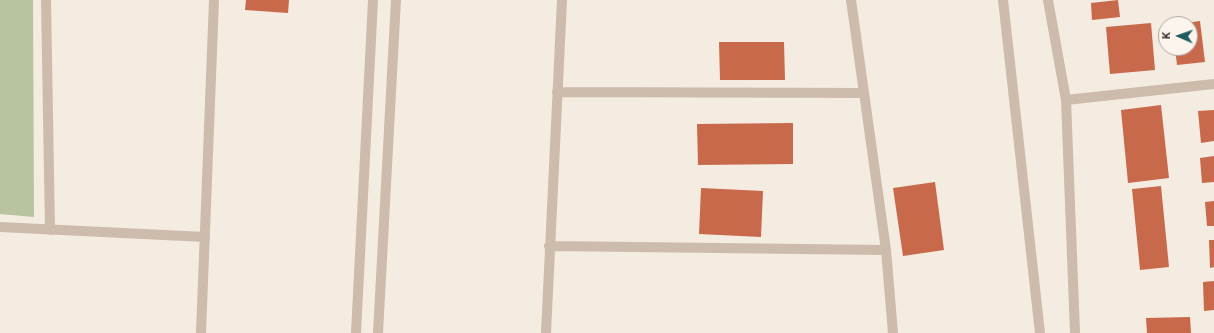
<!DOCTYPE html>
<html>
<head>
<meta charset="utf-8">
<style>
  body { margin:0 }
  #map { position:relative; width:1214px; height:333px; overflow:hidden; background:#f4ebe1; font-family:Roboto,sans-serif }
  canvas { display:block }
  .north { position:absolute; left:1158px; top:16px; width:40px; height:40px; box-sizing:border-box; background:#fbf5ee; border:1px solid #aea6a0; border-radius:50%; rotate:272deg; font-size:11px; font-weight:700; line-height:16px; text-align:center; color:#3b302b }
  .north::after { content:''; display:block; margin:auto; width:14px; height:18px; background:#1f5a5e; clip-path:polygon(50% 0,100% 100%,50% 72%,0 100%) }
</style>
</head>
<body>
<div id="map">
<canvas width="1214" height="333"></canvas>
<div class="north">K</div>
</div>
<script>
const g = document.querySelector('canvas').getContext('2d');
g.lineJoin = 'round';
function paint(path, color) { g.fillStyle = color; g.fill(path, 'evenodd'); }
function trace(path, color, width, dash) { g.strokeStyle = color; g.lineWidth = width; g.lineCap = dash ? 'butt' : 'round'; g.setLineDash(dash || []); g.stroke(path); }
paint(new Path2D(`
  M0,0H33L34,217L0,214Z`), '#b8c4a0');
paint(new Path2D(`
  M246,0H289L288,13L245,10Z
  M1118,0L1120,17L1092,20L1091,3Z
  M1200,21L1205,62L1177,65L1175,48H1190V24H1185V23Z
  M1151,23L1155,70L1110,74L1106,27Z
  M719,42H784L785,80H720Z
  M1161,105L1169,178L1128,183L1121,110Z
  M1214,110V141L1201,143L1198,111Z
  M793,123V164L698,165L697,124Z
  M1214,156V182L1202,183L1200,158Z
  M935,182L944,250L903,256L893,188Z
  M1161,186L1169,267L1140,270L1132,189Z
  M701,188L763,191L761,237L699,234Z
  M1214,201V226H1207L1205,202Z
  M1209,240H1214V267L1210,268Z
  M1214,281V310L1204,311L1203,282Z
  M1190,317L1191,333H1147L1146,318Z`), '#c8694b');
trace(new Path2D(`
  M46,0L50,230
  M851,0L886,250L893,333
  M557,92L863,93
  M1066,100L1214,84
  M0,227L205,237
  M549,246L886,250
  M201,333L214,0
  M546,333L562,0`), '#cdbbac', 10);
trace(new Path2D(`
  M1003,0L1040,333
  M1048,0L1066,100L1075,333
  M356,333L373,0
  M378,333L396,0`), '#cdbbac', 10);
</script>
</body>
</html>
